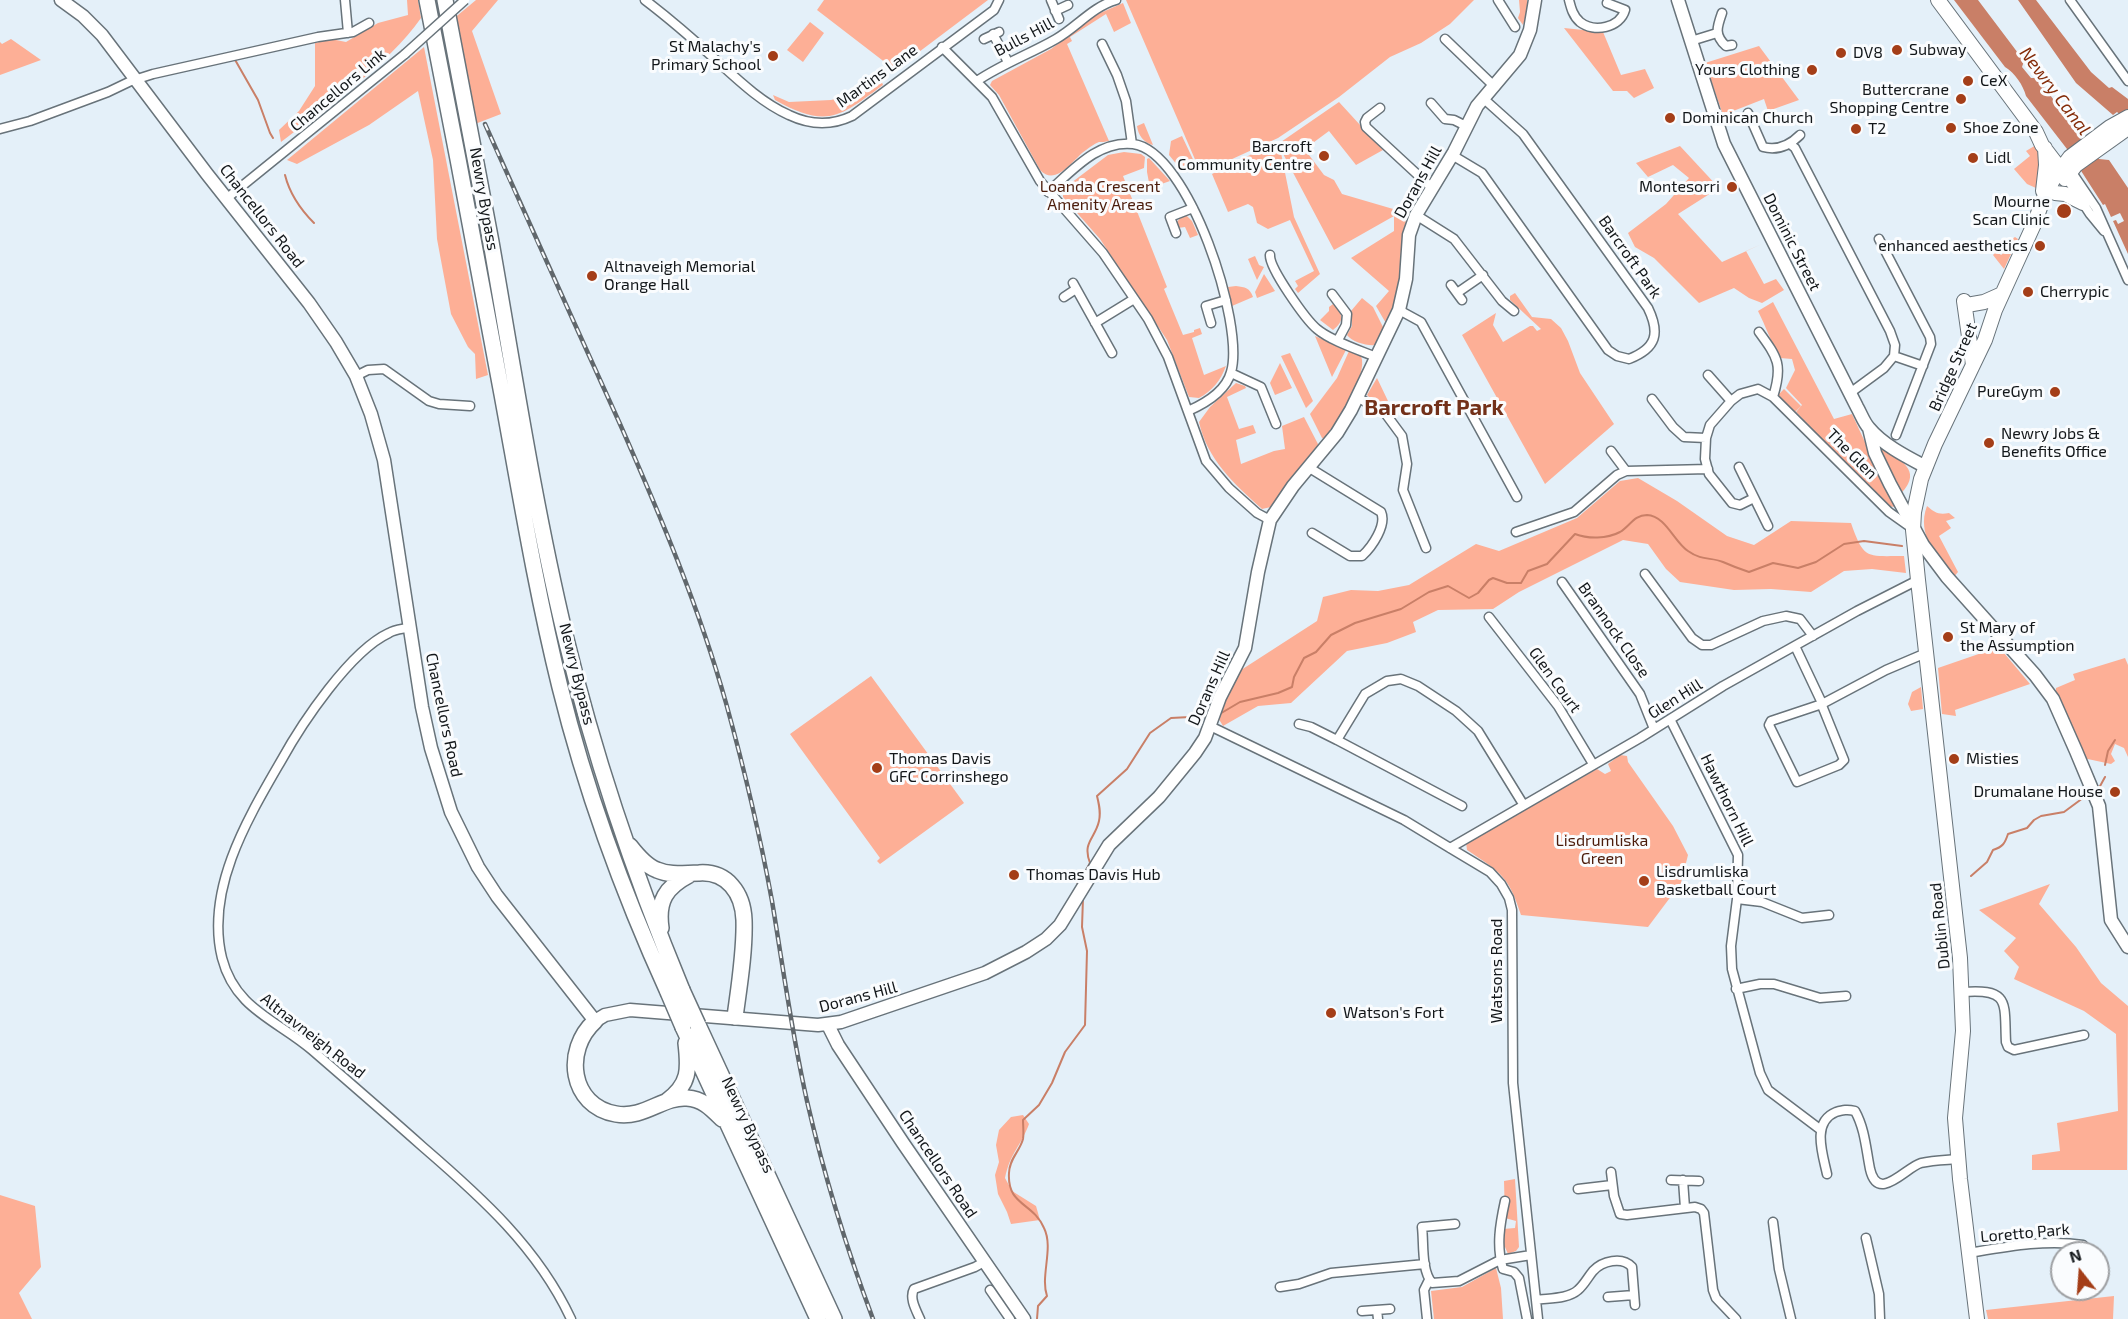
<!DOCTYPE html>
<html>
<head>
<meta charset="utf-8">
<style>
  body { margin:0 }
  #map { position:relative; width:2128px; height:1319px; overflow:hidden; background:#e4f0f9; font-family:"Exo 2",sans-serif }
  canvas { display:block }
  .north { position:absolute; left:2050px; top:1241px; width:60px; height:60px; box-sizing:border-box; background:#fafcfe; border:2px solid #9ea0a3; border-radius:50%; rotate:343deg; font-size:16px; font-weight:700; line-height:24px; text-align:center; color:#13171a }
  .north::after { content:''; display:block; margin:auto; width:21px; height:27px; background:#a43e18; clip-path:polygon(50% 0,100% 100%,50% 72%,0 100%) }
</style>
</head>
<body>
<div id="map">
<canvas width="2128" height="1319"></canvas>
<div class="north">N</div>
</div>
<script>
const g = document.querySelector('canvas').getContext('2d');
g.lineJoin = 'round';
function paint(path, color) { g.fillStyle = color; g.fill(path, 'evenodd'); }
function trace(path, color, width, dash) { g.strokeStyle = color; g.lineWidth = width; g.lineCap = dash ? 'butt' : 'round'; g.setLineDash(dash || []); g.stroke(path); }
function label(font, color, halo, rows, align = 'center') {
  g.font = font + ' "Exo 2",sans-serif'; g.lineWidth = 6; g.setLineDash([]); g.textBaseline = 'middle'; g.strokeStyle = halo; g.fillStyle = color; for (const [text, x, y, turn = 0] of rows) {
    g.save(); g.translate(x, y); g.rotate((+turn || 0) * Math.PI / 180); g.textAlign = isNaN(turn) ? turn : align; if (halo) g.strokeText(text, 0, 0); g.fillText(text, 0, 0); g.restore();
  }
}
paint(new Path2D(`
  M407,0H418L421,18C387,66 328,106 281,142L279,130L299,111L315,86V43L331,39L346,42L378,23L408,15Z
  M476,0H498L472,31L501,114L475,124L452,20Z
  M824,0H988L895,70L817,10Z
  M1126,0H1474L1450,24L1421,43L1390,57L1339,97L1278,138L1206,171L1197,164Z
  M1519,0H1527V12L1523,25L1518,18L1520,12Z
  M1123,3L1131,23L1114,32L1106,14L1070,37L1072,41L1067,44L1109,141C1105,142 1102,142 1099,142C1095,143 1086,150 1082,153C1071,163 1055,186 1040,170L999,95L990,85L992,81L1051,49L1098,14Z
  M810,22L824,33L803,62L787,50Z
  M1564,28L1603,32L1621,75L1645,69L1654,88L1634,98L1627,91H1613Z
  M11,39L41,60L0,75V42L2,44Z
  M1759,46L1799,100L1768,111L1764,99L1723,115L1705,63Z
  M424,47L488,375L476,379L475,354L468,347L451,314L437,239L433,160L418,91L369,125L297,164L287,160Z
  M881,80L883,85C840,117 827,129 775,100L773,95L789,102L831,100L860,93Z
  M1339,102L1383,150L1356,165L1329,131L1306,148V151L1324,175L1334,180L1342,194L1400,211V214L1405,216L1406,220L1401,250L1400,286L1387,325L1376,306L1389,291L1351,258L1394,231V216L1334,250L1280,148L1294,217L1320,274L1298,293L1295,289L1298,286L1295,281L1314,271L1290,220L1268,229L1257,223L1253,207L1248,204L1228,212L1212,174L1256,152L1278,144Z
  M1144,123L1153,145C1144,143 1138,135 1137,126Z
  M1182,136L1198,170L1178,166L1169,155L1171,141Z
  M2036,145L2040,163L2036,188L2027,184L2014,169L2030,156L2026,151Z
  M1680,146L1719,188L1678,214L1722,262L1762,244L1746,251L1764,284L1776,279L1784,290L1762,303L1749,298L1734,288L1699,303L1654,258L1635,247L1628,233L1666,204L1689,178L1673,165L1648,177L1636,163Z
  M1124,152L1141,154L1145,157L1144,168L1123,176L1167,287L1164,289L1183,335L1194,332V330L1200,328L1202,334L1192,338L1204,375L1226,366C1221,380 1212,391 1199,398L1189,397L1167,340L1100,239L1063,197V187L1071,183L1108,155Z
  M1149,158L1170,181L1150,188L1147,172V159Z
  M1186,215L1192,221L1198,235L1190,238L1185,227L1178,228L1177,222L1180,218Z
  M2015,237L2018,239L2004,269L1993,255L1997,251L2001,255L2015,244L2012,239Z
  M1255,256L1259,265L1264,267L1257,280L1248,259Z
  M1264,274L1275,291L1257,298L1255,292Z
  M1236,286C1245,287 1250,288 1253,297L1232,306L1228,287Z
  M1515,293L1532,317L1551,319L1561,328L1568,341L1580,373L1614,424L1545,484L1462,335L1496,313L1493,325L1503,342L1530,326H1533L1537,331L1541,329L1510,300V296Z
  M1362,298L1373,307L1384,329L1375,345C1367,346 1352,342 1347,335L1352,326L1351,311Z
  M1773,302L1834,419L1852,414L1895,507L1887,506L1796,412L1802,405L1786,388L1795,370L1792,359L1780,358C1771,342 1766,327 1758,311Z
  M1333,304C1343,313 1345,321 1333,330L1320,320L1329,311V307Z
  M1315,336L1346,350L1332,377Z
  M1349,351L1361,356C1369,375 1336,423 1324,439L1322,438L1310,414L1337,378Z
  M1290,353L1313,401L1306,408L1281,356Z
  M1280,363L1292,388L1275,395L1270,383Z
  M1377,378L1388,401L1379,404L1373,401L1367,395Z
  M1236,383L1245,386L1246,388L1227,397L1239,429L1253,425L1256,433L1236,440L1241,464L1274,451L1285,449L1282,426L1304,417L1319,446L1287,483L1271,507L1262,509C1234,484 1207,459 1199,422L1210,407Z
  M1784,389L1801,406L1795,412L1778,395Z
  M1879,446C1892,455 1918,466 1908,484C1905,489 1904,491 1899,494L1885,466Z
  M1638,478L1677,501L1727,536L1754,545L1791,521L1851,523C1864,560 1866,556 1904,556L1906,573L1872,569L1844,571L1811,592L1771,589L1734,590L1680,582L1666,569L1648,544L1623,540L1519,592L1493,609L1438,610L1413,622L1416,632L1387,643L1347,651L1291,703L1258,706L1223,726L1217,716L1220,707L1238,672L1317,621L1323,597L1351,590L1378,591L1409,585L1476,544L1499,551L1577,518L1620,481Z
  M1927,506C1935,513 1939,515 1949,513L1955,518L1946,521L1951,528L1939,536L1958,572L1953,578C1937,555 1916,535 1927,506Z
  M1999,647L2030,684L1955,710L1956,716L1942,714L1938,668Z
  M2125,658L2128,665V757L2124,748L2115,744L2111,754L2115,761L2111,764L2083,758L2056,694V688L2075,680L2073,674Z
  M871,676L964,803L880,864L877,861L880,858L790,734Z
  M1921,687L1923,709L1911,711L1908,704L1912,692Z
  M1620,755L1627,756L1628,762L1673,826L1688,855L1681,883L1648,927L1521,915C1508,875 1501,873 1467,850L1466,842L1597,769L1605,774L1611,771L1608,764Z
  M2050,884L2039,904L2076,947L2101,983L2128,1006L2127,1170H2032V1155L2060,1151L2057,1123L2118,1111L2116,1034L2084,1011L2014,979L2019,967L2004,951L2016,938L1979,910Z
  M1023,1115L1029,1124C1021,1146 1010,1153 1005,1178L1012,1191L1036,1206L1040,1220L1011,1224L1007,1212L998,1194L995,1175L999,1162L996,1145L999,1130L1011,1117Z
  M1515,1179L1519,1247L1516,1251L1508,1254L1505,1247H1503V1229L1515,1228L1516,1221L1505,1218L1504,1181Z
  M0,1195L35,1206L41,1267L19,1293L32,1319H0Z
  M1496,1268L1501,1288L1503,1319H1434L1431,1291L1462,1287Z
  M2114,1296L2113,1319H1988L1986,1310Z`), '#fdaf96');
paint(new Path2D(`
  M1954,0H1978L2024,61L2022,67L2031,78H2037L2099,159L2109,160L2128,188V254L2113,221L2116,220L2118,224L2124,221L2120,213L2111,217L2105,204L2103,205L2067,149L2026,96C2023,85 2015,73 2005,67Z
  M2018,0H2036L2091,72L2109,88L2112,87L2128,99V121L2117,112L2113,115L2076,83Z`), '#c97f67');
trace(new Path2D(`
  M234,58L258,100L270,133L273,138
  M285,175C290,195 300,209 314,223
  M1218,715L1240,702L1278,693L1292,687L1294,677L1304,658L1316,652L1331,635L1355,623L1401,609L1429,592L1448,586L1469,598L1478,593L1489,580L1493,578L1507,583H1521L1528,571L1547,564L1575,534C1588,539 1607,539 1620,532C1630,526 1634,515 1647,515C1666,516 1674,542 1688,551C1702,561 1711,557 1723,562C1732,566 1740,569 1749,572L1773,563L1798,568L1816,562L1844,544L1864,541L1902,546
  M2105,765L2108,751L2115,740
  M2099,788L2105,777
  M1971,876L1987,862L1993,850C2003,847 2005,843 2008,834L2027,828L2034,820L2041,816L2064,812L2087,795
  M1078,885L1077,880L1079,873L1085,872L1090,863C1082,842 1095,839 1099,821C1101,812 1099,804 1097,796L1127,769L1150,733L1171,718L1209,716
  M1037,1319L1038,1306L1047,1296C1040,1276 1054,1248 1044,1228C1033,1202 1007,1206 1009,1173C1009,1159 1020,1151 1023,1139C1024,1133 1023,1126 1023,1120L1039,1105L1052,1083L1065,1052L1085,1025L1087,951L1082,927L1083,898`), '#c97f67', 2);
const street = new Path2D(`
  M345,0L348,33
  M645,0C670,19 693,39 716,60C738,80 762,103 789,115C810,125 831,126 852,116L994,10L999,0
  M1051,0L1059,19
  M1498,0L1515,27
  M1569,0C1571,8 1573,16 1580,22C1594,33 1620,28 1625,10L1607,3
  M2070,0L2128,81
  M1055,11L1068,5
  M1722,13C1717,27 1714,35 1726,46L1732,45
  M993,34L1008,62
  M984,39L999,32
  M1445,39L1495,87
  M1691,41L1717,33
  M1102,44L1117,75L1126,101L1132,144
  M942,47L992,97L1040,181L1103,253L1148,319L1168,357L1206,461L1229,488L1257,513L1270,520
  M977,81C1002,64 1030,54 1056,39C1077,27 1092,7 1116,0
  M1431,103L1445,119L1454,120L1466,126
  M1380,108L1367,118L1365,122L1366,127L1432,188
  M1748,113L1763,147C1778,151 1790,145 1800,135
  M0,129L30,121L108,92L131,81L153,74L318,37L353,32L369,23
  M1790,144L1795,148L1890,331L1895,345L1894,356
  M1452,155L1482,173L1608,350L1617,356L1629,359C1657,348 1660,333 1648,308L1523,134L1484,99
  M2071,171L2096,208L2128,280
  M2066,177L2090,214L2104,231
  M1048,192C1072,171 1098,140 1133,144C1189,151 1245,325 1231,372C1226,391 1204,404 1188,411
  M226,199L405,54
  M1416,215L1454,239L1502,301L1514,311
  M1176,233L1170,217L1193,208
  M1879,239L1930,337L1931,344L1896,435
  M1270,255C1269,268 1306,320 1317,329C1331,341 1359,350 1376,357
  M1073,283L1112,353
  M1451,285L1462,300
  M1457,293L1483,275
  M1332,294L1347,314L1346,325L1338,340
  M1064,297L1076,289
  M1399,310L1421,322L1517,497
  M1095,323L1134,299
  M1211,323L1206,306L1226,300
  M1759,332C1778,358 1783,365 1773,397
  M1894,356L1923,366
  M1231,373L1261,387L1276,424
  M1708,375L1731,401
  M356,376L368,370L384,369L429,401L439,404L470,406
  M1850,393L1884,368L1894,356
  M1357,397L1385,413L1402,436L1407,464L1403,490L1426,548
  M1652,399L1673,427L1684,437L1706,438
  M1611,451L1626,471
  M1308,467L1381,512C1387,525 1372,547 1362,556H1350L1312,533
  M1739,467L1768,526
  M1754,498L1740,505L1732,503L1709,474L1705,459L1706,438L1710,425L1731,401L1740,394L1758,389L1773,397L1889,512L1913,529
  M1516,532L1574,512L1617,475L1626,471L1708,469
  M1645,574L1692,638L1702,645H1711L1763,621L1786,616L1800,619L1813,636
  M1562,582L1640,694L1654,729
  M1489,617L1558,706L1593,764
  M411,627C404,629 395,629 389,633C350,651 302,723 281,761C248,818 205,889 222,958C235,1009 277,1020 312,1050C349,1082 386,1114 423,1147C481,1197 538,1248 571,1319
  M1795,646L1821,701L1823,708L1844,760L1839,765L1797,782L1769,725L1771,721L1822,704L1886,670L1926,653
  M1670,719L1738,855L1737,899L1731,946L1732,969L1760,1073L1768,1090L1821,1130
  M1299,724L1311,727L1337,740L1462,806
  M1210,726L1404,820L1450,848L1490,872L1501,884L1509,898L1512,910L1513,1083L1538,1319
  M1337,740L1365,694L1387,681L1401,679L1418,686L1456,711L1478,731L1523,804
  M1450,848L1640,738L1723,686L1857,611L1918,580
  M1737,899L1762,902L1802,918L1829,915
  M1736,989L1760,984H1774L1820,998L1846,996
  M1962,992C2011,988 2004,1003 2006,1042L2008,1047L2014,1050L2084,1035
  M1611,1172L1614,1196L1620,1214L1627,1215L1695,1207L1701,1209L1704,1213L1713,1290L1716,1298L1736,1319
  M1827,1174C1823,1155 1811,1122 1836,1112C1843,1110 1847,1109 1855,1111C1865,1129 1866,1149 1870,1169C1878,1204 1906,1167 1921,1163C1933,1160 1946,1160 1958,1159
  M1671,1180L1699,1181
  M1683,1180L1685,1208
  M1578,1189L1612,1185
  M1505,1201C1500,1224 1496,1246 1503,1269L1514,1272L1519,1278L1527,1319
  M1773,1222L1779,1269L1791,1319
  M1455,1224L1422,1227C1424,1243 1421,1270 1432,1283L1459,1281L1500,1260L1531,1255
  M1866,1238L1879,1294L1880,1319
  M1969,1253C2005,1247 2046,1239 2083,1245
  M1280,1287L1299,1284L1331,1273L1425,1264
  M990,1290L1010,1319
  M1608,1297L1634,1295
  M1536,1300C1549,1298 1568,1299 1578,1290C1584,1285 1588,1277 1593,1271C1602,1261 1622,1256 1632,1267L1635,1305
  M1377,1310L1378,1319
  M1362,1311L1390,1309
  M920,1319C916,1310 909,1298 914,1289L975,1267L984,1262
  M1427,1319L1424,1290L1429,1280`);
const secondary = new Path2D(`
  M61,0L83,16L102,35L207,174L309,303L336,342L356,376L371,414L384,460L422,707L431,748L451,812L478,867L497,896L595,1021L605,1015L630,1010L818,1025L841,1022L985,973L1026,952L1046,939L1060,925L1109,845L1159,797L1195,753L1205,738L1220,697L1245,648L1258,572L1270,520L1293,486L1337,433L1351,410L1399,310L1406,279L1409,235L1416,215L1454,152L1477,106L1520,55L1530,30L1535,0
  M1678,0L1724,144L1857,407C1861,414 1864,423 1869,428C1883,445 1907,457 1926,467
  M1869,428L1875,453L1890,484L1923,545L1947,577L2035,675L2053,699L2076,751L2099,806L2111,920L2128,947
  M828,1025L838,1045L903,1143L1024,1319`);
const primary = new Path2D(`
  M1938,0L2036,132L2042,145L2065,175
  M2065,179L2076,165L2128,128
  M2043,191L2046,165L2045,148
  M2055,193L2065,194L2083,203
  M1964,301L1973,365
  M1967,305L1984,302L2002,294
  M1977,1319L1960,1179L1955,1118L1963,1031L1960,958L1918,580L1913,530L1914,512L1921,479L1935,444L1985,340L1995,310L2035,222L2042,202L2053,180L2070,157L2110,127L2128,117`);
const highway = new Path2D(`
  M427,0C453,131 478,263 502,394C520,492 536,590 560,687C586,792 623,893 668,992
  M445,0C460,81 476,161 491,242C514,373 534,505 565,635C594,756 634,874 682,990
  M630,846C637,855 646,866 657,870C671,876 685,873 699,873C727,871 743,893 744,920C745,951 739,987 735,1017
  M661,928C657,901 666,887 689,875
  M595,1021C563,1050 570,1106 616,1114C644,1119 663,1096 687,1098C703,1099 712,1109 722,1119
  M698,1025L834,1319
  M683,1027L818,1319
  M667,1101C690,1084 689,1069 686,1043`);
trace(street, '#68737a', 11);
trace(secondary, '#68737a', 15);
trace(primary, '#68737a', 16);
trace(highway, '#68737a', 18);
trace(street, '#fff', 8);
trace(secondary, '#fff', 12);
trace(primary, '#fff', 14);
trace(highway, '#fff', 15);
const rail = new Path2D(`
  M485,124C529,224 575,324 620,424C660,515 699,607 726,703C744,768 760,835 772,901C783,967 792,1035 807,1101C824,1175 846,1247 873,1319`);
trace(rail, '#60676c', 4.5);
trace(rail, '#fafcfe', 2, [7]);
const streetBridge = new Path2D(`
  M405,54L465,0`);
const highwayBridge = new Path2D(`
  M682,990L698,1025
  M668,992L683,1027`);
trace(streetBridge, '#68737a', 11, []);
trace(highwayBridge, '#68737a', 18, []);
trace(streetBridge, '#fff', 8);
trace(highwayBridge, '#fff', 15);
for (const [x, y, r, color] of [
  [1897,50,6,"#a43e18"],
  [1841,53,6,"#a43e18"],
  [773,56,6,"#a43e18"],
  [1812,70,6,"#a43e18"],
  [1968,81,6,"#a43e18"],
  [1961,99,6,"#a43e18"],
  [1670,118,6,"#a43e18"],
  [1951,128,6,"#a43e18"],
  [1856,129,6,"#a43e18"],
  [1324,156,6,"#a43e18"],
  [1973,158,6,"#a43e18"],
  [1732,187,6,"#a43e18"],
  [2064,211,8,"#a43e18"],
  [2040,246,6,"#a43e18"],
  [592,276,6,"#a43e18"],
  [2028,292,6,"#a43e18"],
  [2055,392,6,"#a43e18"],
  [1989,443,6,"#a43e18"],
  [1948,637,6,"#a43e18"],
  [1954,759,6,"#a43e18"],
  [877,768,6,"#a43e18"],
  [2115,792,6,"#a43e18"],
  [1014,875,6,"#a43e18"],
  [1644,881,6,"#a43e18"],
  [1331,1013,6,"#a43e18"]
]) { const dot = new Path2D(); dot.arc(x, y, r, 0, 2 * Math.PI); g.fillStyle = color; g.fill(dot); trace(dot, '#fafcfe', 2); }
label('16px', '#13171a', '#fafcfe', [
  ["Bulls Hill",1024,37,-28],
  ["Martins Lane",877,76,-36],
  ["Chancellors Link",338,90,-40],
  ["Dorans Hill",1418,182,-61],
  ["Newry Bypass",484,199,80],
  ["Chancellors Road",262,216,52],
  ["Dominic Street",1792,242,63],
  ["Barcroft Park",1630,257,55],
  ["Bridge Street",1953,367,-66],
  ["The Glen",1852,454,45],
  ["Brannock Close",1614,630,55],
  ["Newry Bypass",577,674,76],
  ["Glen Court",1555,680,54],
  ["Dorans Hill",1209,688,-66],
  ["Glen Hill",1675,699,-32],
  ["Chancellors Road",444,715,78],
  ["Hawthorn Hill",1727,800,64],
  ["Dublin Road",1940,926,-96],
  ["Watsons Road",1497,971,-90],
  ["Dorans Hill",858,997,-15],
  ["Altnavneigh Road",313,1036,38],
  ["Newry Bypass",748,1125,65],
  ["Chancellors Road",938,1164,56],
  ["Loretto Park",2025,1233,-5]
]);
label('16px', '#13171a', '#fafcfe', [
  ["St Malachy's",761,47,"right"],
  ["Primary School",761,65,"right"],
  ["Subway",1909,50],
  ["DV8",1853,53],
  ["Yours Clothing",1800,70,"right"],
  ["CeX",1980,81],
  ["Buttercrane",1949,90,"right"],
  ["Shopping Centre",1949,108,"right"],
  ["Dominican Church",1682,118],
  ["Shoe Zone",1963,128],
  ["T2",1868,129],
  ["Barcroft",1312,147,"right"],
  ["Community Centre",1312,165,"right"],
  ["Lidl",1985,158],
  ["Montesorri",1720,187,"right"],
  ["Mourne",2050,202,"right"],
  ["Scan Clinic",2050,220,"right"],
  ["enhanced aesthetics",2028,246,"right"],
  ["Altnaveigh Memorial",604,267],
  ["Orange Hall",604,285],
  ["Cherrypic",2040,292],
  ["PureGym",2043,392,"right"],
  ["Newry Jobs &",2001,434],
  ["Benefits Office",2001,452],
  ["St Mary of",1960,628],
  ["the Assumption",1960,646],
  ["Thomas Davis",889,759],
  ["GFC Corrinshego",889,777],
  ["Misties",1966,759],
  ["Drumalane House",2103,792,"right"],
  ["Lisdrumliska",1656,872],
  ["Basketball Court",1656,890],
  ["Thomas Davis Hub",1026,875],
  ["Watson's Fort",1343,1013]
], 'left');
label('16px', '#4b1c0b', '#fafcfe', [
  ["Loanda Crescent",1100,187],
  ["Amenity Areas",1100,205],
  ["Lisdrumliska",1602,841],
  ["Green",1602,859]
]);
label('italic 18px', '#842c09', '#fafcfe', [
  ["Newry Canal",2055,91,53]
]);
label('bold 22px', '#723019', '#fafcfe', [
  ["Barcroft Park",1434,408]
]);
</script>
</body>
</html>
